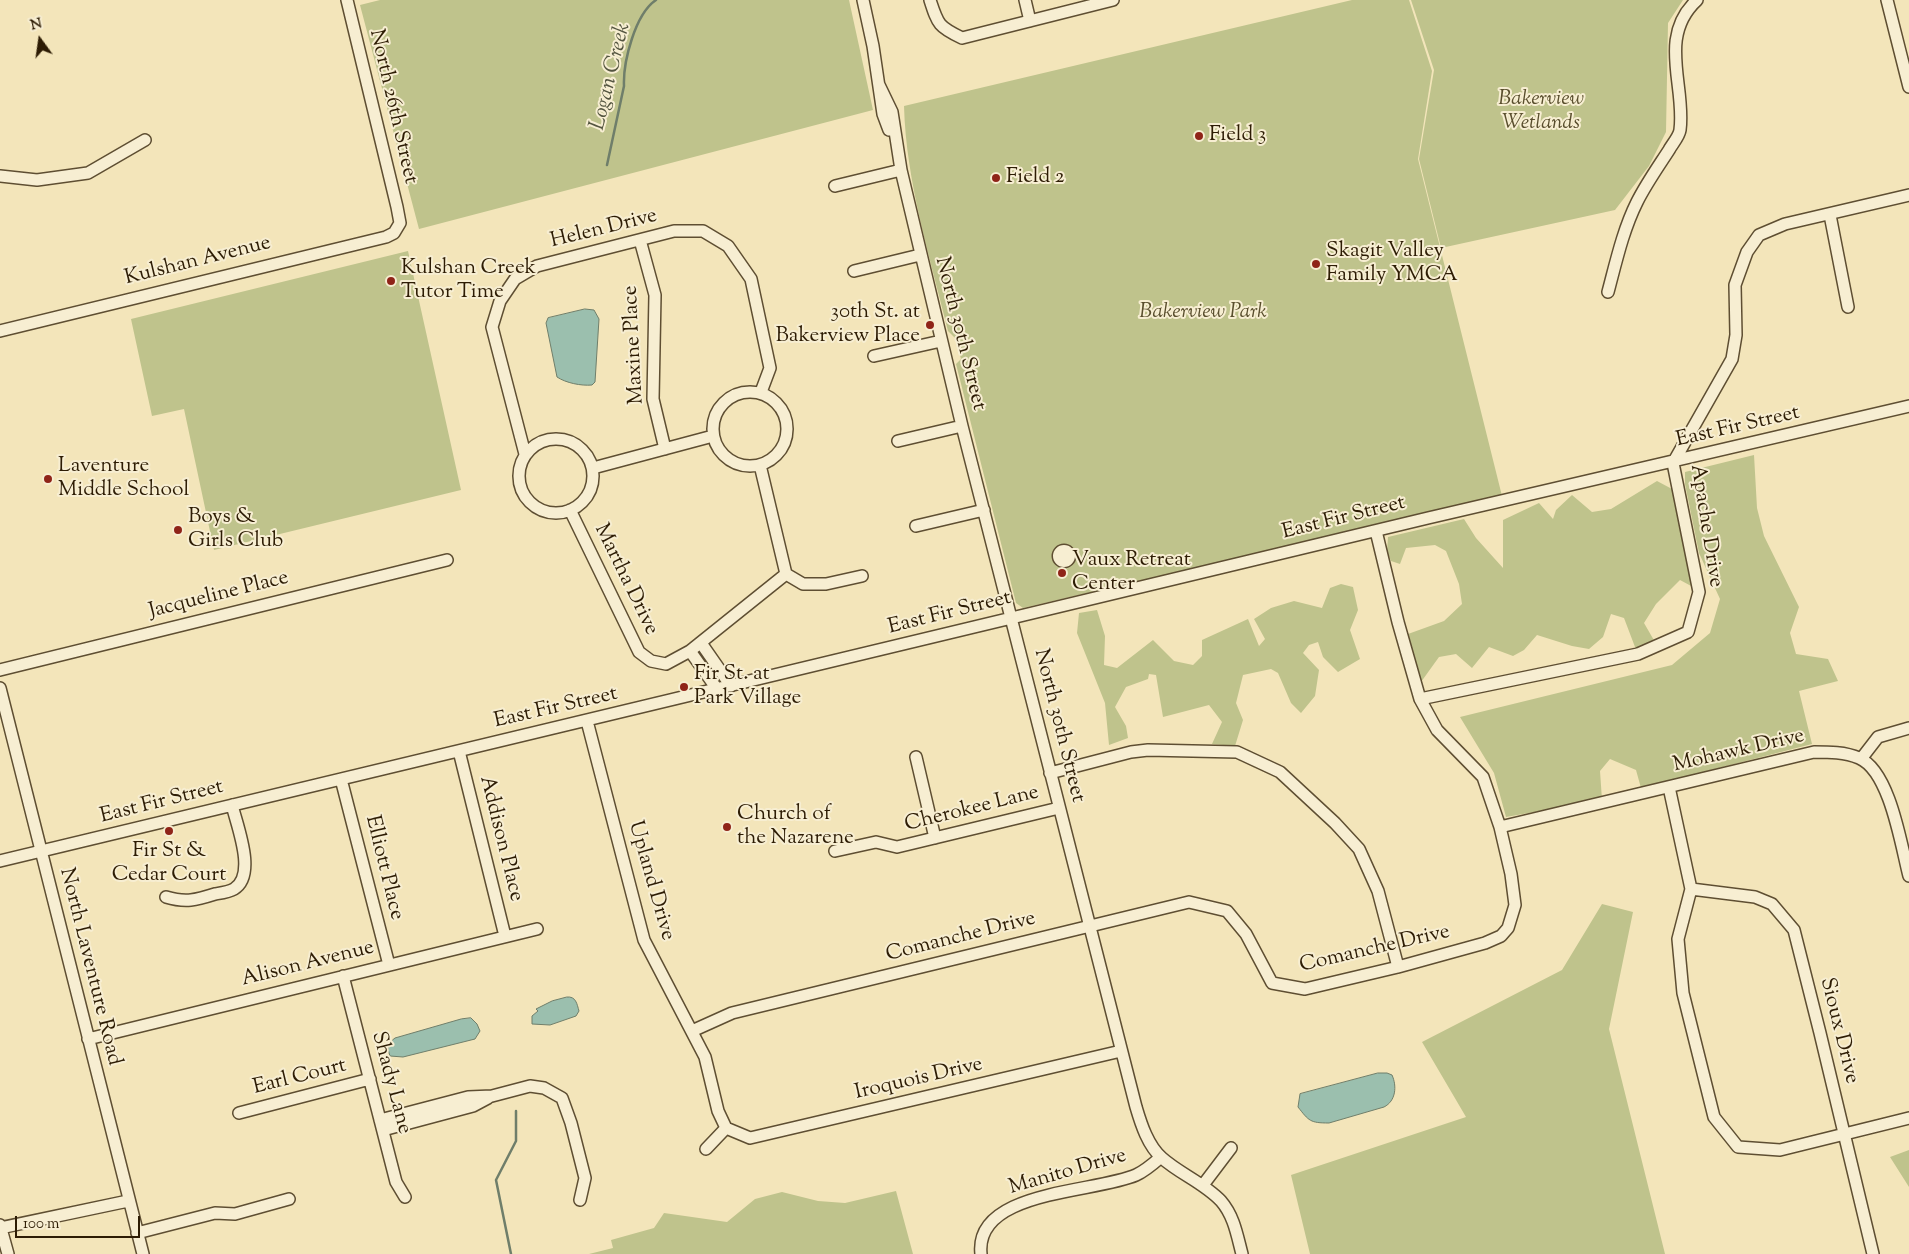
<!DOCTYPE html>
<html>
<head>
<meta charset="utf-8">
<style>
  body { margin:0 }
  #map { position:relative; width:1909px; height:1254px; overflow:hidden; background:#f3e5ba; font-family:"Sorts Mill Goudy",serif }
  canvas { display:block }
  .north { position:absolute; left:15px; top:15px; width:50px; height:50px; -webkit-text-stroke:4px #f7eed2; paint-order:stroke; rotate:346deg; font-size:14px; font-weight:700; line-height:20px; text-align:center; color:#2d1c04 }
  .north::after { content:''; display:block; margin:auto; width:18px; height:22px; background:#2d1c04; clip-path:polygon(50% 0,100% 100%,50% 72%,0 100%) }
  .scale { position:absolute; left:15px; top:1216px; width:125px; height:22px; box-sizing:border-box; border:2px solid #2d1c04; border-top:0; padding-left:6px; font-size:15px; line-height:18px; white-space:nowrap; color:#2d1c04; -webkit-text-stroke:4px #f7eed2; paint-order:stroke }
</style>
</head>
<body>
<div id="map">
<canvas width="1909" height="1254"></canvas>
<div class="north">N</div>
<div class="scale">100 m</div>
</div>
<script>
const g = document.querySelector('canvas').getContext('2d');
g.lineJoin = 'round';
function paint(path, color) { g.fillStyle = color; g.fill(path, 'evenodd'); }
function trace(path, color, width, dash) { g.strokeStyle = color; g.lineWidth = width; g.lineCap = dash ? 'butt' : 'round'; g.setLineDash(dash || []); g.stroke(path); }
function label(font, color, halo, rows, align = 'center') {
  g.font = font + ' "Sorts Mill Goudy",serif'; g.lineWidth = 4; g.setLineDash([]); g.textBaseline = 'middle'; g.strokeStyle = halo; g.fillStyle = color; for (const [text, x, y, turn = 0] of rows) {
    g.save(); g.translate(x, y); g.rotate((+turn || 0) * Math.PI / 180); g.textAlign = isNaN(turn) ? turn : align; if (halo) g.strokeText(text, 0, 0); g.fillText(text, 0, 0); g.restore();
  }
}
paint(new Path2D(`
  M380,0H849L873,110L419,229L360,5Z
  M1352,0H1409L1432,71L1418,159L1502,496L1023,608L1016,603L956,364L961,359L956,339L948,331C930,257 906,182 904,106Z
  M1411,0H1683L1668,23L1666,132L1649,166L1615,210L1441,248L1419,159L1434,70Z
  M408,251L461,490L214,550L184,409L152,416L131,319Z
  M1754,455L1757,508L1764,536L1799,607L1790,633L1796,654L1828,659L1838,681L1799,691L1812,744L1641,788L1636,770L1610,759L1600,771L1602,800L1506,817L1494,773L1460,717L1672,665L1710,633L1720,599L1699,553L1685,484V472Z
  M1657,481L1672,489L1693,587L1680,580L1656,604L1644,623L1659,649L1645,655L1635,647L1624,618L1611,614L1603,637L1589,649L1572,646L1537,635L1524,650L1513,656L1489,647L1472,668L1456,654L1439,657L1421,682L1411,653L1408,634L1444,621L1462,604L1459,584L1446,551L1435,545L1406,548L1400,564L1391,561L1387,551L1388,537L1464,519L1476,538L1503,568V520L1539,503L1553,519L1556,510L1572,495L1592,512L1611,509Z
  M1341,584L1353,587L1358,610L1350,630L1360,659L1338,672L1323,657L1318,642L1309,645L1303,653L1319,670L1315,696L1301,713L1291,703L1278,673L1271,669L1243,675L1236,703L1243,720L1235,746L1212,744L1222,722L1209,705L1163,717L1156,675L1149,674L1148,679L1126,687L1115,707L1126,726L1128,738L1109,745L1105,703L1077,633L1079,613L1097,610L1105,636L1104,665L1117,668L1153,640L1174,661L1193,665L1202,656V640L1248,619L1259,646L1265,639L1254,619L1271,608L1294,601L1322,608L1330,588Z
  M1602,904L1633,912L1609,1029L1665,1254H1310L1291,1175L1466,1117L1422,1042L1562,970Z
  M1909,1150V1187L1890,1157Z
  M896,1191L913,1254H589L613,1248L611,1240L654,1228L664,1213L727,1222L755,1199L782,1192L818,1201L845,1203Z`), '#bfc38c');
const water = new Path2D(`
  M585,309L594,310L599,319L595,382L592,385C581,386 566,383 557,377L546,323L548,318Z
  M567,997C576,996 577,1004 579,1011L576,1016L550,1025L532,1024V1016L538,1011L536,1009L552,1001Z
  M471,1018L477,1024L480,1031L475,1039L403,1057L390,1056C387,1047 387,1044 395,1038L461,1019Z
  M1378,1073H1387L1392,1075C1397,1086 1396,1101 1384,1107L1329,1123C1310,1123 1309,1121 1298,1107L1300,1094Z`);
paint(water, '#9bbfae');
trace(water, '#6f7e6a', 1);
trace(new Path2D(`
  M607,165L624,86C623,62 635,14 656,0
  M511,1254L496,1180L516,1141V1111`), '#6f7e6a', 2.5);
const minor = new Path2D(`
  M863,0L873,46L883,114L889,130
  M930,0C938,25 939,27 962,38L1113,0
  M1025,0L1030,21
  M1887,0L1909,87
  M879,85L892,112L901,170L962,426L1136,1107C1141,1124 1148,1146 1162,1158C1180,1174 1204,1183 1221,1201C1234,1216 1237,1235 1242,1254
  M0,176L37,180L88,173L145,140
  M835,186L901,170
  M1830,215L1848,307
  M640,240L655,295L653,399L665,449
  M854,271L920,255
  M1608,292C1616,262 1623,230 1637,202C1646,184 1658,167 1669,150C1672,144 1679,137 1680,130C1686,86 1657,37 1697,0
  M0,331L386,237L394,233L400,223L397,207L347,0
  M874,356L941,341
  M713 429a37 37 0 1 1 74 0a37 37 0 1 1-74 0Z
  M519 476a37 37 0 1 1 74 0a37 37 0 1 1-74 0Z
  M898,441L962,426
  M525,454L492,327L500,301L515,279L537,266L674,231H703L728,246L751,279L770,368L761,392
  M593,468L713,436
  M570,510L639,652L651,661L666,664L690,651L786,574L760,465
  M916,526L984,510
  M1058.5 556a5.5 5.5 0 1 1 11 0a5.5 5.5 0 1 1-11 0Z
  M786,574L803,584H826L862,576
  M701,643L731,686
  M690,651L717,689
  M0,670L447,560
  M0,688L143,1254
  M1420,699L1638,654L1688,632L1699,592L1673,463L1732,359L1736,335L1735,285L1747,252L1759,235L1785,224L1909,195
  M587,721L644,940L705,1057L718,1111L726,1128
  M459,751L505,936
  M916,757L935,838
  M1861,759L1878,737L1909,728
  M1050,773L1131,752L1148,750L1237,752L1280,772L1335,823L1359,849L1378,891L1398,967
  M341,779L389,965
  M1669,787L1691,889L1678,939L1683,993L1714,1117L1738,1147L1780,1150L1909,1118
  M1500,827L1814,752C1829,752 1845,752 1859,758C1890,771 1901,845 1909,876
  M835,851L876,842L897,847L1059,808
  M0,861L1428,518L1909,406
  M1691,889L1755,897L1772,904L1794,930L1820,1033L1873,1254
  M166,897C186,903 196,900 215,894C221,893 229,892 234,889C257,875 237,826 232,805
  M343,976L396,1182L405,1197
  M692,1031L732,1013L1189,902L1227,911L1246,934L1272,983L1305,989L1398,967L1485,943L1501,936L1508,928L1515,905L1511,874L1500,827L1483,777L1437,730L1420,699L1398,622L1376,531
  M88,1039L537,929
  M239,1113L370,1079
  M380,1120L468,1097L492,1096L530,1086L544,1088L562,1098L571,1123L585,1178L580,1200
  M726,1128L750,1138L1121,1051
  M383,1130L473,1106L488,1098
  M706,1149L726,1128
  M1203,1185L1231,1148
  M0,1225L8,1254
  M0,1228L128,1201
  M137,1233L215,1213L235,1214L289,1199
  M981,1254C974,1190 1095,1193 1136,1175C1145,1171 1153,1164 1161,1157`);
trace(minor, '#5e4e32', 14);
trace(minor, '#f7eed2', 11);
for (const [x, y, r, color] of [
  [1199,136,5,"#8f2418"],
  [996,178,5,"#8f2418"],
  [1316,264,5,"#8f2418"],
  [391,281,5,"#8f2418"],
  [930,325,5,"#8f2418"],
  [48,479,5,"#8f2418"],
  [178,530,5,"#8f2418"],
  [1062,573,5,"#8f2418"],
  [684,687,5,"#8f2418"],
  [727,827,5,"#8f2418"],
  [169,831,5,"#8f2418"]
]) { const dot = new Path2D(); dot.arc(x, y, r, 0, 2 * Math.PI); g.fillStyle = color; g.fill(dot); trace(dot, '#f7eed2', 2); }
label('italic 21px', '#594e2d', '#f7eed2', [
  ["Bakerview",1541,100],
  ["Wetlands",1541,124],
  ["Bakerview Park",1203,313]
]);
label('21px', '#2d1c04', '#f7eed2', [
  ["North 26th Street",392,107,77],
  ["Helen Drive",604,230,-14],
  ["Kulshan Avenue",198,262,-14],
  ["North 30th Street",959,334,76],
  ["Maxine Place",635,345,-93],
  ["East Fir Street",1738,428,-13],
  ["East Fir Street",1344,519,-14],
  ["Apache Drive",1705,526,81],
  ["Martha Drive",625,580,64],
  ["Jacqueline Place",219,596,-14],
  ["East Fir Street",950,614,-14],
  ["East Fir Street",556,709,-13],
  ["North 30th Street",1058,726,76],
  ["Mohawk Drive",1739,752,-13],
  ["East Fir Street",162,803,-14],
  ["Cherokee Lane",972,810,-14],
  ["Addison Place",500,839,76],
  ["Elliott Place",383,868,76],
  ["Upland Drive",650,881,74],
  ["Comanche Drive",961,938,-14],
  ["Comanche Drive",1375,950,-13],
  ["Alison Avenue",308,965,-14],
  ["North Laventure Road",89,967,76],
  ["Sioux Drive",1838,1031,76],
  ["Earl Court",300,1078,-14],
  ["Iroquois Drive",919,1080,-13],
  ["Shady Lane",390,1083,75],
  ["Manito Drive",1068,1173,-16]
]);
label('21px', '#2d1c04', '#f7eed2', [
  ["Field 3",1209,136],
  ["Field 2",1006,178],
  ["Skagit Valley",1326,252],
  ["Family YMCA",1326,276],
  ["Kulshan Creek",401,269],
  ["Tutor Time",401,293],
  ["30th St. at",920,313,"right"],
  ["Bakerview Place",920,337,"right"],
  ["Laventure",58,467],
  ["Middle School",58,491],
  ["Boys &",188,518],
  ["Girls Club",188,542],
  ["Vaux Retreat",1072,561],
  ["Center",1072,585],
  ["Fir St. at",694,675],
  ["Park Village",694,699],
  ["Church of",737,815],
  ["the Nazarene",737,839],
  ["Fir St &",169,852,"center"],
  ["Cedar Court",169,876,"center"]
], 'left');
label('italic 22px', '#545540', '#f7eed2', [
  ["Logan Creek",612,77,-76]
]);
</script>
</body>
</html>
